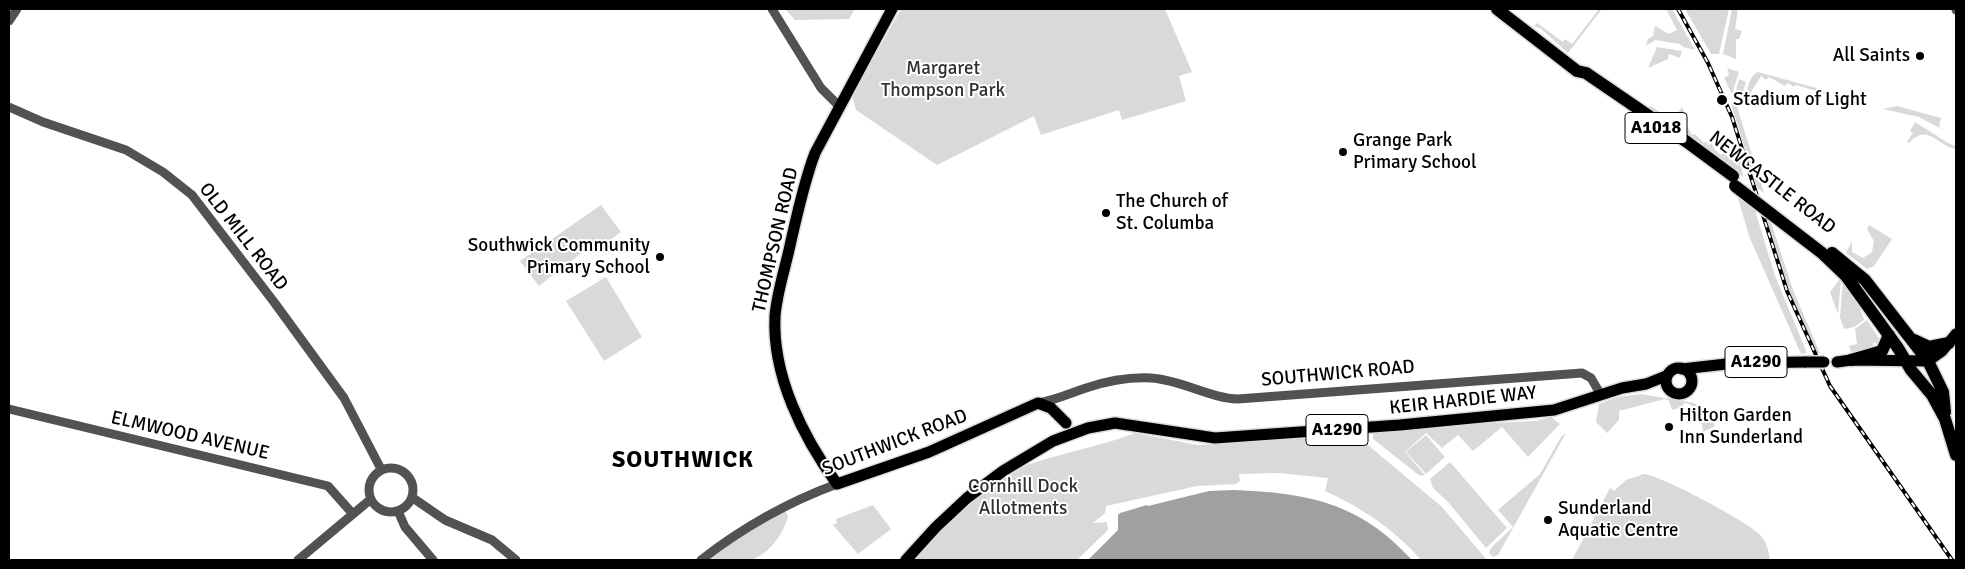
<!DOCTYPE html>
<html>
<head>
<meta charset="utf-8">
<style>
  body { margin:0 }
  #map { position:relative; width:1965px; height:569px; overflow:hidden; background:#fff; font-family:Signika,sans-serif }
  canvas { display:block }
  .frame { position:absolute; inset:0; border:10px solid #000; pointer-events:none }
</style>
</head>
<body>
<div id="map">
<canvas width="1965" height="569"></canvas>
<div class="frame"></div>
</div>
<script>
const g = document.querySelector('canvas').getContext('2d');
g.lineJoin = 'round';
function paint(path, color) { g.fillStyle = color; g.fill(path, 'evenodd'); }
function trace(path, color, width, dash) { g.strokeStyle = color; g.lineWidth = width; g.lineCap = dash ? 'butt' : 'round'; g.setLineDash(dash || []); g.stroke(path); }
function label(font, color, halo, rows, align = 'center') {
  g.font = font + ' Signika,sans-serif'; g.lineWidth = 4; g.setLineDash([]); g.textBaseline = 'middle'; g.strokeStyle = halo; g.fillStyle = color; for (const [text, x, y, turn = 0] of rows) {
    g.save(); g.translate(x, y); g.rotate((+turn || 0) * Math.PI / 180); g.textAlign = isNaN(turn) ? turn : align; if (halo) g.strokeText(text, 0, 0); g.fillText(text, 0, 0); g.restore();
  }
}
paint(new Path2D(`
  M785,9H855L849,19L795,20Z
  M901,9H1165L1192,72L1179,76L1186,101L1122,120L1119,110L1041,135L1034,116L937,165L856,110L852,96Z
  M1599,9H1602L1568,53L1540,28L1534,26L1537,23L1563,42L1565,39L1572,44Z
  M1666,9H1672L1695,50L1683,47L1680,44L1655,40L1646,46L1648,39L1653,36L1655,26L1669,34L1677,30Z
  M1685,9H1729L1719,54H1711Z
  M1732,9H1738L1735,29L1742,31L1739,39H1736V59L1723,54Z
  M1657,47L1682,51L1680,58L1669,54L1668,59L1648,68Z
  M1727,68L1739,72L1732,94L1724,78L1729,75Z
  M1758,72L1820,89L1830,95L1796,85L1794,87L1788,83L1785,86L1769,77L1766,80L1761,76L1748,97C1746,89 1750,75 1758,72Z
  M1739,79L1746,82L1743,92L1745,103L1739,104L1735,94Z
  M1736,102L1737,107L1764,193L1757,188L1731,104Z
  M1650,106L1673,120L1682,107L1687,118L1684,121L1692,135L1695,134L1704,143L1707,142L1708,145L1712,144L1715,150L1721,155L1724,153L1738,166V161L1741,159L1743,177L1681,131L1672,122L1648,109Z
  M1897,106L1941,118L1939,127L1945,131L1919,117L1883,109Z
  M1915,122L1948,143L1956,146V149C1937,146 1928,122 1909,143L1907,142L1913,133L1910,131Z
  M1738,198L1746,200L1754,207L1775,276L1807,353L1801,354L1749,236Z
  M601,205L621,232L591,254L587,249L539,286L520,261Z
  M1766,217L1770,219L1793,290L1820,353H1815L1786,284Z
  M1869,225L1892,239L1874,266L1867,269L1846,253L1852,241V252L1863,258L1872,252L1874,241L1867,229Z
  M606,277L642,337L604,361L566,301Z
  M1840,279H1841L1838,314L1830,292Z
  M1843,281L1858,302L1864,320L1854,327L1844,329L1840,317Z
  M1867,320L1880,340L1877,347L1876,343H1873V349L1851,352L1848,342L1849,346L1857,344L1855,329Z
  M1641,394L1694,403L1709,415L1715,426L1703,432C1702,420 1698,405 1685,403L1680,408L1672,410L1669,401L1665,399L1619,411V420L1607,433L1596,422L1599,404L1618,397Z
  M1551,417L1560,424L1528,457L1502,427L1473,451L1458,435L1442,448L1426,433L1405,452L1425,475L1420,476L1373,439V433L1474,424L1535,421Z
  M1135,433L1198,445L1363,435L1369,446L1442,507L1487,560H1421C1394,529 1362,508 1325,491L1328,478L1279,473L1239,474L1240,481L1236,484L1197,486L1106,506L1105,513L1093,523L1107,522L1108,530L1077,560H913C940,529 984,483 1022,467C1059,453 1099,447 1135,433Z
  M1566,433L1498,555L1493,557L1489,553L1491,548L1513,527L1498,510L1540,474L1561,437Z
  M1426,435L1445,457L1426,474L1406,452Z
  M1450,462L1507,528L1486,548L1448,502L1433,488L1430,479Z
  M1644,474C1662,476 1744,520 1758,533C1766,540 1769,550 1770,560H1572L1610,488L1614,491L1626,480Z
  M873,505L891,529L858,554L833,525L837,523L836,519Z
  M784,507L788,517C783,534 769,555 750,560C738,564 714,560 701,560Z`), '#d9d9d9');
paint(new Path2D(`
  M1233,490C1308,493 1359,502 1412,560H1088L1118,530V515L1120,513L1147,505L1148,506L1209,491Z`), '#a0a0a0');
const major = new Path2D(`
  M892,9L815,153C804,182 798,211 791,241C786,266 777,291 775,316C772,376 803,437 837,484L929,452L1038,403L1051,408L1066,423
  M1837,362L1851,360L1928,361L1942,351L1956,334
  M1666 381a13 13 0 1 1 26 0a13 13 0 1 1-26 0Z
  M1682,369L1735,363L1806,362
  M906,560L936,527L967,498L1003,471L1053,441L1088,428L1115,423L1215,438L1400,425L1554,410L1622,388L1646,384L1666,376`);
const highway = new Path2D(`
  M1497,9L1577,71L1586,73L1687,142L1733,176
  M1770,213L1822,253L1846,276L1898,348L1911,370L1932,395L1945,419L1956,455
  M1832,253L1865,280L1928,361L1943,392L1945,412
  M1914,340L1929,347L1949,343
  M1851,360L1882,351L1889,335`);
trace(major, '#dbdbdb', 14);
trace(highway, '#dbdbdb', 15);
trace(new Path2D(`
  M772,9L821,88L840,107
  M1956,9V10
  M9,21L17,9
  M9,107L43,122L126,150L163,172L192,195L274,302L344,398L381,469
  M1038,403C1056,400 1070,393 1086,388C1107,381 1130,377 1151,378C1182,380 1209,398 1238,399L1582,373L1591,378L1601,395
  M9,409L328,486L352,513
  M369 490a22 22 0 1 1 44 0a22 22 0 1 1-44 0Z
  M413,498L445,520L492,540L516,560
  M398,511L405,527L433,560
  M298,560L371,499
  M701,560C742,528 788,502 837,484`), '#525252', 9);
trace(major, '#000', 11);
trace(highway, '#000', 12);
const rail = new Path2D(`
  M1678,9L1708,63L1732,117L1787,291L1830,386L1952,560`);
trace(rail, '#000', 4);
trace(rail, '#fff', 2, [5.5]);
const majorBridge = new Path2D(`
  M1806,362H1824`);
const highwayBridge = new Path2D(`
  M1735,186L1770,213`);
trace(majorBridge, '#dbdbdb', 14, []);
trace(highwayBridge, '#dbdbdb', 15, []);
trace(majorBridge, '#000', 11);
trace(highwayBridge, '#000', 12);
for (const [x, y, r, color] of [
  [1920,56,5,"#000"],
  [1722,100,6,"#000"],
  [1343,152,5,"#000"],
  [1106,213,5,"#000"],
  [660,257,5,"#000"],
  [1669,427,5,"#000"],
  [1548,520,5,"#000"]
]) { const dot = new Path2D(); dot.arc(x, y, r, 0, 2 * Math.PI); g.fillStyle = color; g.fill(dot); trace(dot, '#fff', 2); }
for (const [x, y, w] of [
  [1656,128,62],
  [1756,362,62],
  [1337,430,62]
]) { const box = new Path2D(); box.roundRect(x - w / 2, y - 15.5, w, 31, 4); g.fillStyle = '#fff'; g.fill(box); trace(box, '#000', 1); }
label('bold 18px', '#000', null, [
  ["A1018",1656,128],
  ["A1290",1756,362],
  ["A1290",1337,430]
]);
label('19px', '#000', '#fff', [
  ["All Saints",1910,56,"right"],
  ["Stadium of Light",1733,100],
  ["Grange Park",1353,141],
  ["Primary School",1353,163],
  ["The Church of",1116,202],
  ["St. Columba",1116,224],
  ["Southwick Community",650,246,"right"],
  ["Primary School",650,268,"right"],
  ["Hilton Garden",1679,416],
  ["Inn Sunderland",1679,438],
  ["Sunderland",1558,509],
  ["Aquatic Centre",1558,531]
], 'left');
label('19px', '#303030', '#fff', [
  ["Margaret",943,69],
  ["Thompson Park",943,91],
  ["Cornhill Dock",1023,487],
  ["Allotments",1023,509]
]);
label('19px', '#000', '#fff', [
  ["NEWCASTLE ROAD",1772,183,38],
  ["OLD MILL ROAD",243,237,52],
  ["THOMPSON ROAD",776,240,-77],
  ["SOUTHWICK ROAD",1338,374,-5],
  ["KEIR HARDIE WAY",1463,401,-6],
  ["ELMWOOD AVENUE",190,436,13],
  ["SOUTHWICK ROAD",895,443,-21]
]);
g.letterSpacing = '1px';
label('bold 24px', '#000', '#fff', [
  ["SOUTHWICK",683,461]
]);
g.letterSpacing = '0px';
</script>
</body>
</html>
